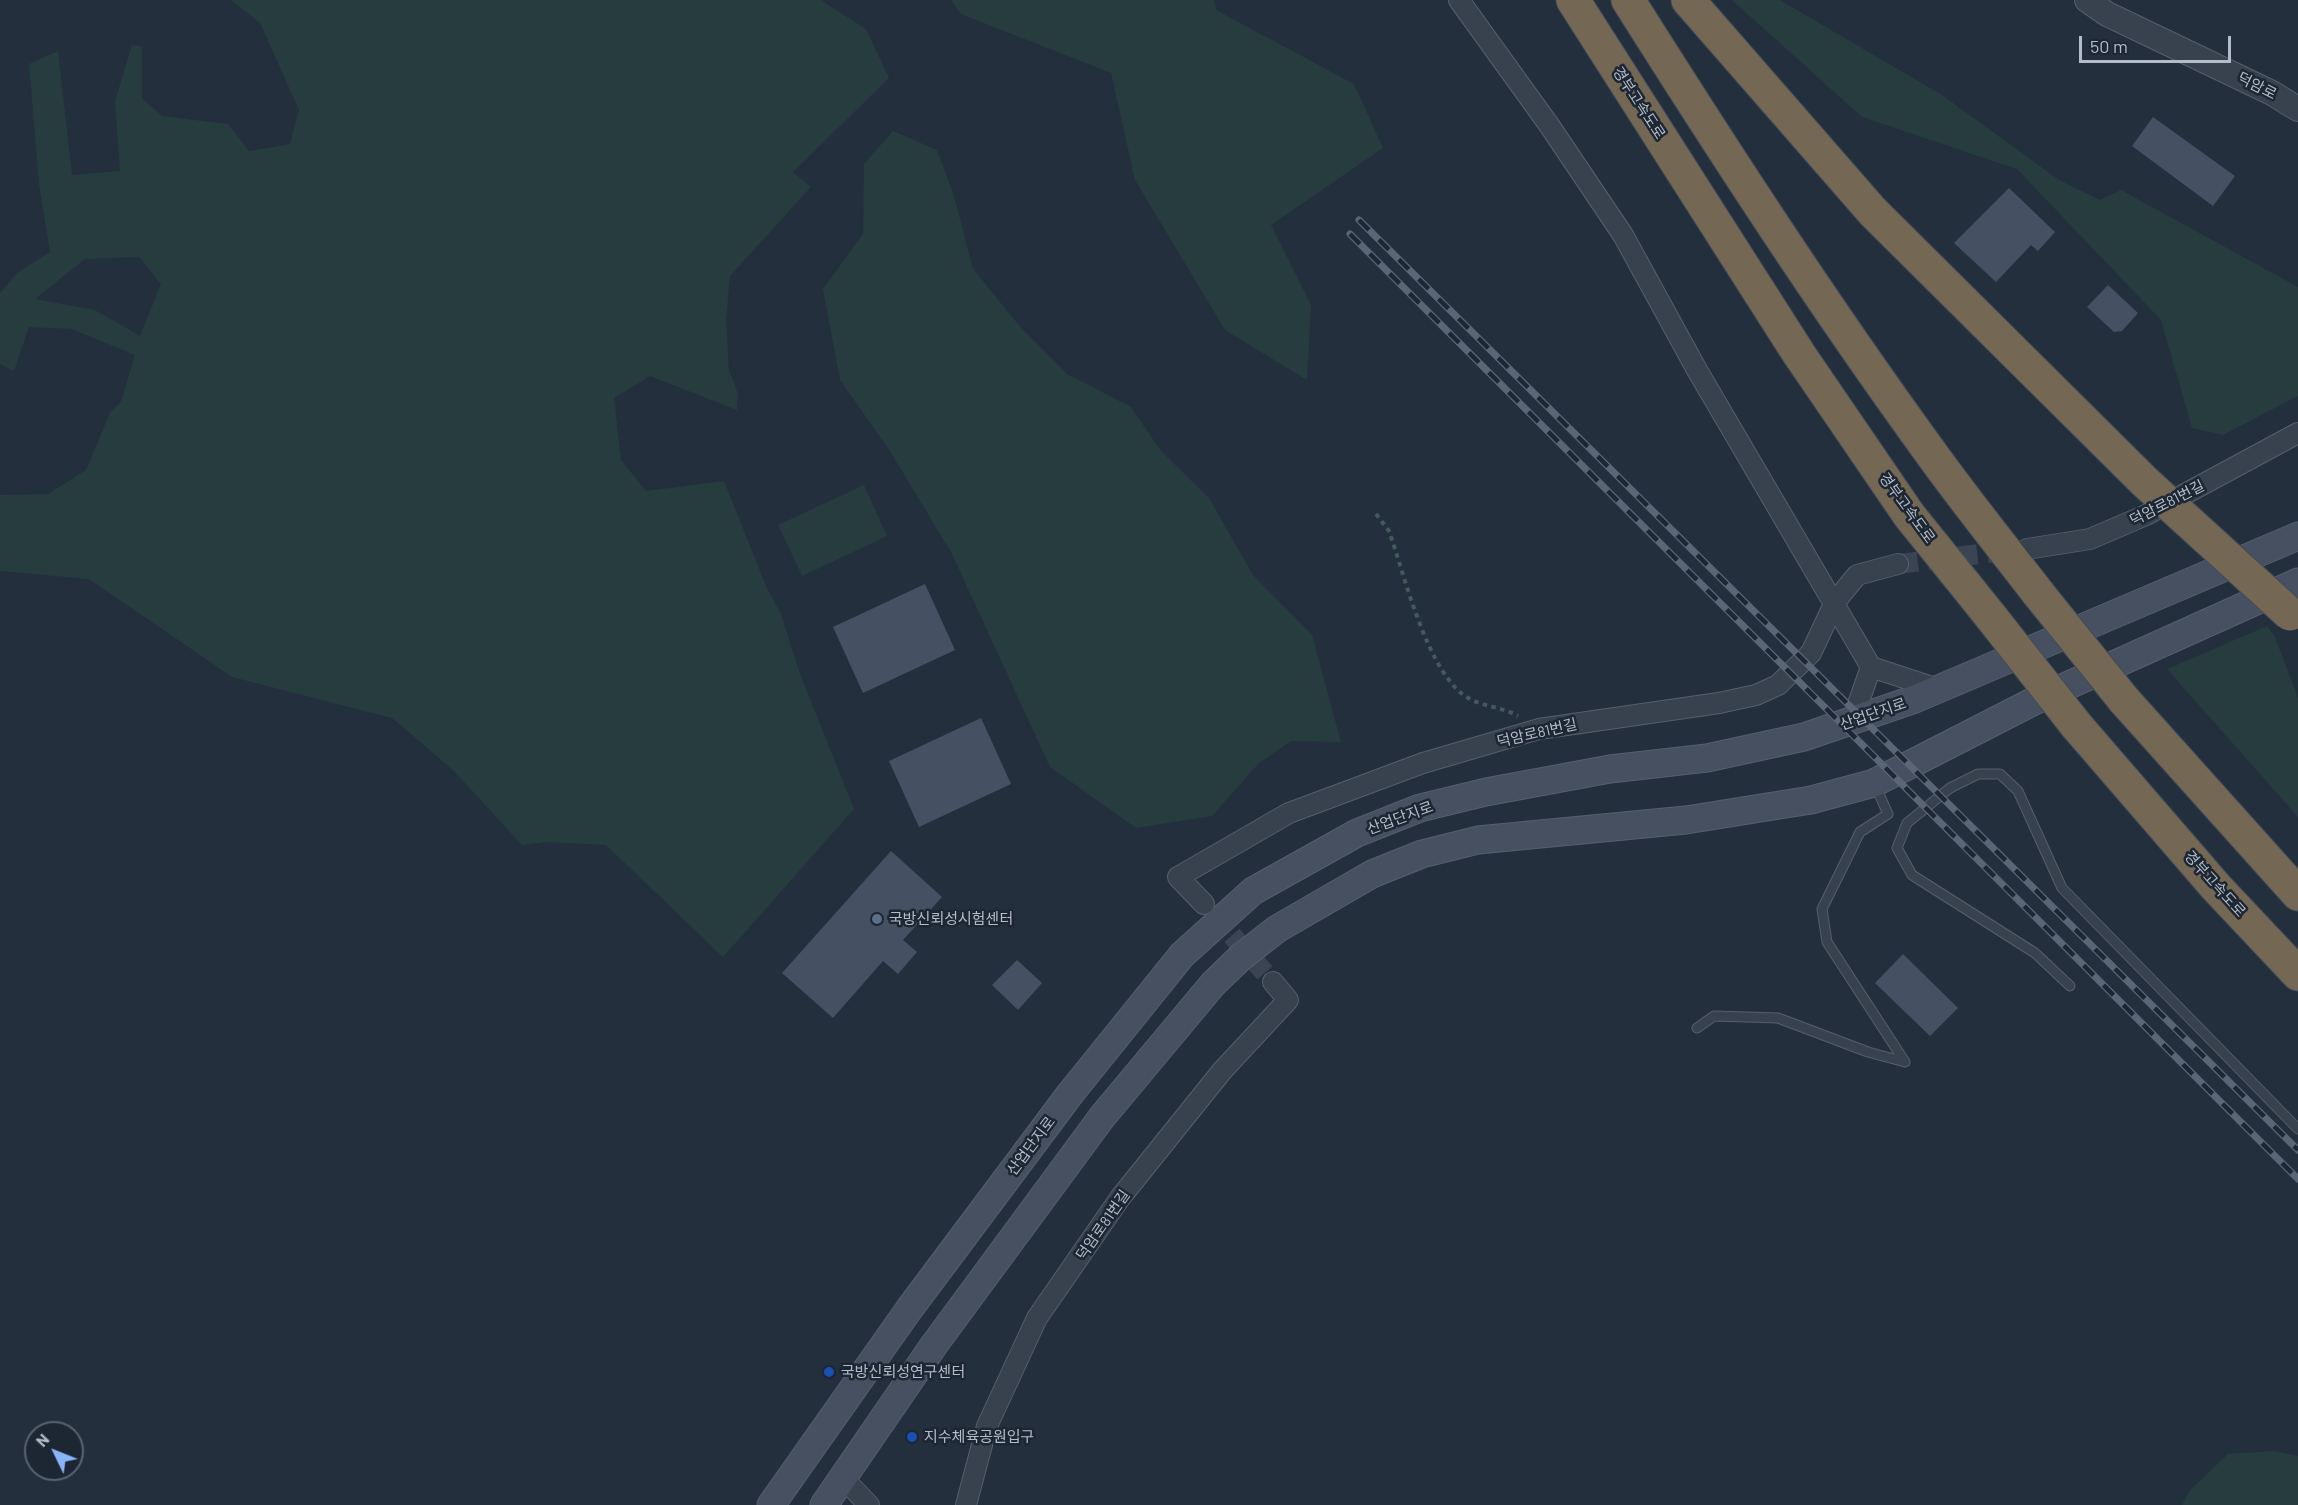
<!DOCTYPE html>
<html>
<head>
<meta charset="utf-8">
<style>
  body { margin:0 }
  #map { position:relative; width:2298px; height:1505px; overflow:hidden; background:#242f3e; font-family:Barlow,sans-serif }
  canvas { display:block }
  .north { position:absolute; left:24px; top:1421px; width:60px; height:60px; box-sizing:border-box; background:#1d2633; border:2px solid #59626f; border-radius:50%; rotate:313deg; font-size:16px; font-weight:700; line-height:24px; text-align:center; color:#b4bcc9 }
  .north::after { content:''; display:block; margin:auto; width:21px; height:27px; background:#8ab4f8; clip-path:polygon(50% 0,100% 100%,50% 72%,0 100%) }
  .scale { position:absolute; left:2079px; top:36px; width:152px; height:27px; box-sizing:border-box; border:3px solid #b4bcc9; border-top:0; padding-left:8px; font-size:18px; line-height:21px; white-space:nowrap; color:#b4bcc9; -webkit-text-stroke:4px #1d2633; paint-order:stroke }
</style>
</head>
<body>
<div id="map">
<canvas width="2298" height="1505"></canvas>
<div class="north">N</div>
<div class="scale">50 m</div>
</div>
<script>
const g = document.querySelector('canvas').getContext('2d');
g.lineJoin = 'round';
function paint(path, color) { g.fillStyle = color; g.fill(path, 'evenodd'); }
function trace(path, color, width, dash) { g.strokeStyle = color; g.lineWidth = width; g.lineCap = dash ? 'butt' : 'round'; g.setLineDash(dash || []); g.stroke(path); }
function label(font, color, halo, rows, align = 'center') {
  g.font = font + ' Barlow,"Noto Sans KR",sans-serif'; g.lineWidth = 5; g.setLineDash([]); g.textBaseline = 'middle'; g.strokeStyle = halo; g.fillStyle = color; for (const [text, x, y, turn = 0] of rows) {
    g.save(); g.translate(x, y); g.rotate((+turn || 0) * Math.PI / 180); g.textAlign = isNaN(turn) ? turn : align; if (halo) g.strokeText(text, 0, 0); g.fillText(text, 0, 0); g.restore();
  }
}
paint(new Path2D(`
  M231,0H821L866,29L889,78L793,172L811,187L730,276L726,320L729,370L738,394L737,410L650,376L614,398L621,460L646,491L724,481L766,586L781,614L800,674L854,809L723,957L606,845L546,842L522,845L453,770L392,718L232,677L89,579L0,571V495L48,494L86,470L110,413L121,402L135,355L72,329L29,327L14,371L0,364V293L17,273L50,252L39,184L29,64L58,51L72,175L120,171L115,101L132,45L142,47V98L162,116L228,124L249,151L290,144L299,110L260,23ZM139,257L161,284L140,336L95,310L35,299L85,259Z
  M951,0H1214L1216,10L1354,84L1383,148L1271,225L1311,305L1307,380L1225,330L1135,180L1111,73L961,14Z
  M1732,0H1780L1942,95L2059,180L2100,200L2121,190L2298,287V396L2223,435L2192,428L2161,320L2017,169L1862,117Z
  M893,131L937,150L954,196L973,269L1022,329L1067,374L1131,407L1161,451L1209,498L1253,575L1312,635L1341,742L1291,741L1259,763L1212,816L1136,828L1050,767L951,552L890,451L840,380L823,289L863,234L864,164Z
  M864,485L887,536L802,576L778,525Z
  M2267,626L2275,637L2298,698V817L2167,669Z
  M2273,1451L2298,1456V1505H2182L2189,1491L2228,1454Z`), '#263c3f');
paint(new Path2D(`
  M2153,117L2235,176L2213,206L2132,146Z
  M2009,188L2055,232L2038,251L2031,245L1996,282L1954,243Z
  M2108,285L2138,313L2122,331L2114,332L2087,307Z
  M925,584L955,650L863,693L833,627Z
  M981,718L1011,784L919,827L889,761Z
  M891,851L942,897L903,940L917,952L898,974L883,961L833,1018L782,973Z
  M1903,954L1958,1008L1930,1036L1875,983Z
  M1017,960L1042,983L1018,1010L992,985Z`), '#455162');
trace(new Path2D(`
  M1898,564L2012,550
  M1212,913L1273,982`), '#3a4453', 20, [20, 10]);
const service = new Path2D(`
  M2070,986L2035,953L1912,875L1897,848L1907,823L1950,788L1978,774H2000L2018,791L2062,888L2298,1129
  M1697,1028L1714,1016L1778,1018L1868,1052L1905,1062L1827,942L1822,909L1860,832L1888,814L1875,785`);
const minor = new Path2D(`
  M1459,0L1549,125L1623,235L1697,370L1871,667L1938,689
  M2027,549L2090,539L2146,515L2298,433
  M1852,721L1871,667
  M1204,904L1178,877L1289,813L1423,763L1539,729L1719,703L1756,695L1778,685L1811,653L1835,602L1857,575L1898,564
  M844,1479L869,1505
  M966,1505L987,1426L1037,1318L1120,1198L1222,1071L1288,1000L1273,982`);
const tertiary = new Path2D(`
  M2087,0L2107,14L2272,93L2298,109`);
const secondary = new Path2D(`
  M771,1505L910,1308L1070,1094L1182,955L1253,891L1357,833L1420,808L1486,792L1610,769L1707,758L1804,737L1915,699L2298,536
  M824,1505L934,1345L1102,1117L1213,984L1241,957L1277,929L1372,874L1422,854L1478,840L1686,820L1811,800L1874,783L2040,698L2298,582`);
const motorway = new Path2D(`
  M1573,0L1799,354L1909,515L1992,618
  M1628,0C1724,152 1822,303 1928,449C1963,498 2001,545 2038,593
  M1688,0L1873,212L2145,482
  M2124,700L2298,894
  M2076,725L2216,887L2298,974`);
trace(service, '#565f6c', 11);
trace(minor, '#565f6c', 22);
trace(tertiary, '#565f6c', 26);
trace(secondary, '#565f6c', 29);
trace(motorway, '#434c59', 35);
trace(new Path2D(`
  M1376,514L1389,531C1405,576 1428,677 1470,699C1485,707 1502,707 1518,716`), '#44595c', 4, [4.5, 4.5]);
trace(service, '#38414e', 9);
trace(minor, '#38414e', 20);
trace(tertiary, '#38414e', 24);
trace(secondary, '#465061', 27);
trace(motorway, '#746855', 33);
const rail = new Path2D(`
  M1359,220L2298,1150
  M1350,234L2298,1179`);
trace(rail, '#5a6575', 7);
trace(rail, '#1d2633', 4.5, [14]);
const motorwayBridge = new Path2D(`
  M2145,482L2290,614
  M2038,593L2124,700
  M1992,618L2076,725`);
trace(motorwayBridge, '#434c59', 35, []);
trace(motorwayBridge, '#746855', 33);
for (const [x, y, r, color] of [
  [877,919,6,"#5c6f8a"],
  [829,1372,6,"#1a4fb4"],
  [912,1437,6,"#1a4fb4"]
]) { const dot = new Path2D(); dot.arc(x, y, r, 0, 2 * Math.PI); g.fillStyle = color; g.fill(dot); trace(dot, '#1d2633', 2); }
label('15px', '#b4bcc9', '#1d2633', [
  ["덕암로",2257,86,27],
  ["경부고속도로",1639,103,57],
  ["덕암로81번길",2167,503,-27],
  ["경부고속도로",1907,508,54],
  ["산업단지로",1873,714,-19],
  ["덕암로81번길",1537,733,-13],
  ["산업단지로",1400,818,-20],
  ["경부고속도로",2215,884,48],
  ["산업단지로",1031,1146,-53],
  ["덕암로81번길",1103,1225,-55]
]);
label('15px', '#b4bcc9', '#1d2633', [
  ["국방신뢰성시험센터",889,919],
  ["국방신뢰성연구센터",841,1372],
  ["지수체육공원입구",924,1437]
], 'left');
</script>
</body>
</html>
